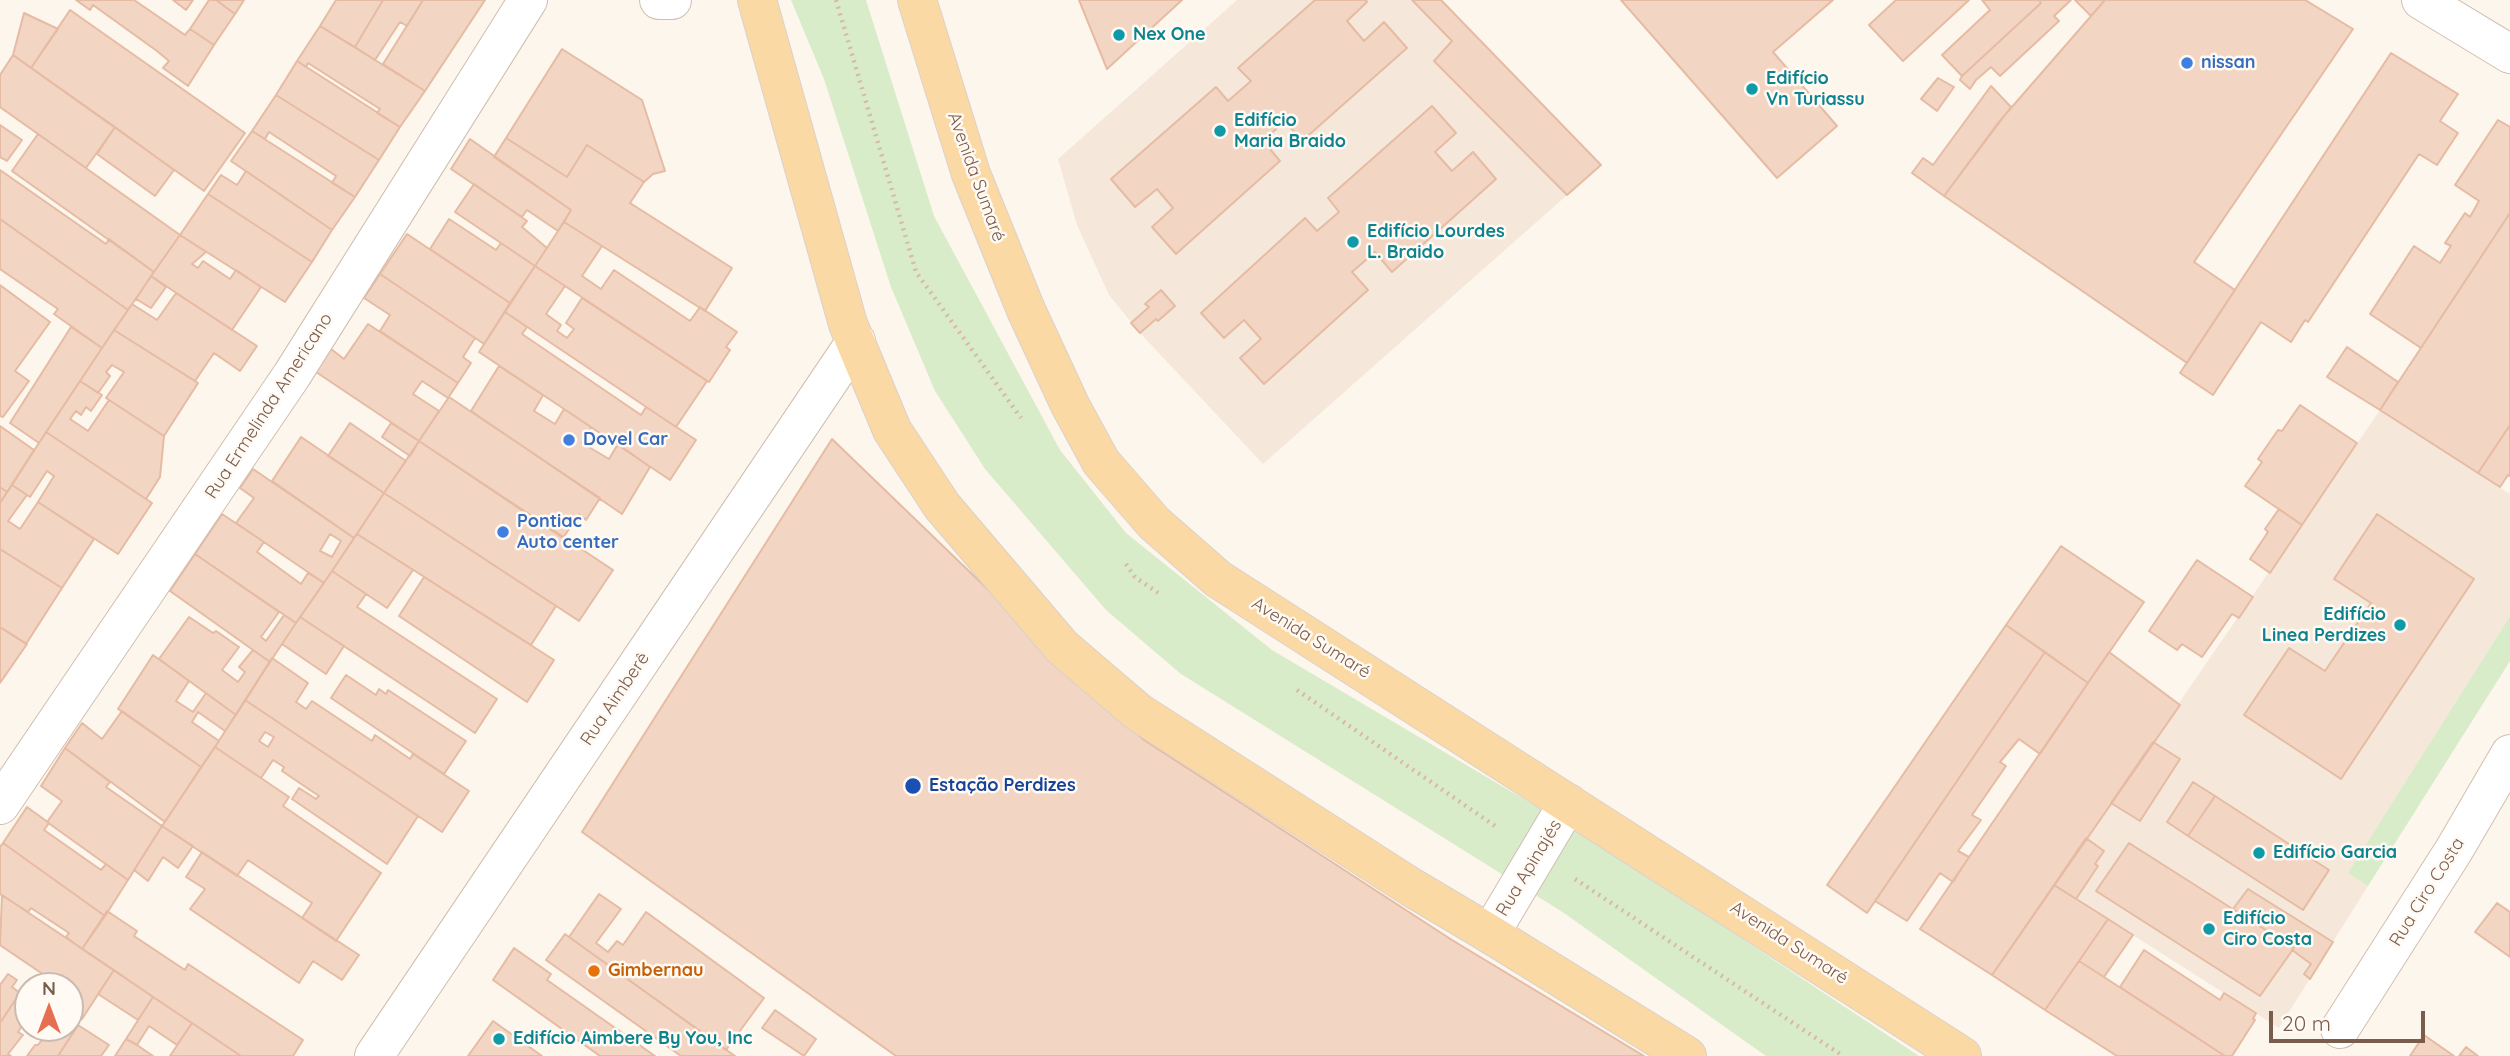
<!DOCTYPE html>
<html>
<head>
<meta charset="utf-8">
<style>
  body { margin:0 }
  #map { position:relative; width:2510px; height:1056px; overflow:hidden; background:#fdf6ec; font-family:Quicksand,sans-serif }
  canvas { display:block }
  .north { position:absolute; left:14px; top:972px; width:70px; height:70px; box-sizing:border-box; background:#fffaf3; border:2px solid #cabbb1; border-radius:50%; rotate:0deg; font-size:19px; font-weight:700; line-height:28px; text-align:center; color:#7a5c4d }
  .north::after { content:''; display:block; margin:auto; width:24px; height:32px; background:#e76f51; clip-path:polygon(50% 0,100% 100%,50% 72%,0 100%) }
  .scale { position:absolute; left:2269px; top:1011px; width:156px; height:32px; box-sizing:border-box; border:4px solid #7a5c4d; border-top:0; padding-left:9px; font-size:21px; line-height:24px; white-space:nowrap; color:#7a5c4d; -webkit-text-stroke:5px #fffaf3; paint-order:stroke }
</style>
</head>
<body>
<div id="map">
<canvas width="2510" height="1056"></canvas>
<div class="north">N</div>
<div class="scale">20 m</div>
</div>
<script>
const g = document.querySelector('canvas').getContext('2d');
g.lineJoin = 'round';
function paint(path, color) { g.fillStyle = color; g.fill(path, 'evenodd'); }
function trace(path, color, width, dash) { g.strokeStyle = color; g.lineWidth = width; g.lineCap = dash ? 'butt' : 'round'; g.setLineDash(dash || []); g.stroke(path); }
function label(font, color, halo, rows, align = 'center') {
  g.font = font + ' Quicksand,sans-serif'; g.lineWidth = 5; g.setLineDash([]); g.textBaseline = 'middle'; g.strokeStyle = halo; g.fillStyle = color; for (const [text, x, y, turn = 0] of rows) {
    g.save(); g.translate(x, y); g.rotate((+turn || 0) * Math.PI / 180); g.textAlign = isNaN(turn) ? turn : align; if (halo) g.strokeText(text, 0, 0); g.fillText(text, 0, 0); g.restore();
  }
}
paint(new Path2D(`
  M1237,0H1441L1601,165L1263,464L1140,333L1109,295L1077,225L1058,159Z
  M2380,410L2510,494V616L2349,872L2368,886L2279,1028L2054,885Z`), '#f5e8da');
paint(new Path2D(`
  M791,0H866L934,216L1060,450L1126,533L1272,650L1593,840L1919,1056H1766L1561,911L1181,674L1106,610L985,469L935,391L891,287L824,79Z
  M2510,616V661L2368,886L2348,873Z`), '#d8ecc9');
const building = new Path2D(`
  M76,0H134L185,35L190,29L214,45L188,86L163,68L169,61L157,51L93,5L90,10Z
  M173,0H193L186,10Z
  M209,0H216L235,14L214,45L190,29Z
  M216,0H244L235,14Z
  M336,0H383L355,47L320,26Z
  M383,0H423L407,26L400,22L375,60L355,47Z
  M423,0H485L425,91L383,64Z
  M1079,0H1182L1107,69Z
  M1315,0H1366L1367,2L1347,21L1364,41L1384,22L1407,48L1302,141L1285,121L1263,141L1280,161L1176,254L1152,227L1173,208L1157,189L1135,207L1111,179L1216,87L1228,101L1251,81L1238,68Z
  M1412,0H1441L1601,165L1567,195L1434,61L1452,41Z
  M1621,0H1833L1773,52L1837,126L1777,178Z
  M1896,0H1969L1903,61L1869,25Z
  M1982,0H2039L2041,3L1962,76L1942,55L1990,10Z
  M2039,0H2071L2054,16L2059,21L2000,76L1991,67L1976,80L1970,89L1960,80L1962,76L2041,3Z
  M2075,0H2105L2091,16Z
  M2105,0H2305L2353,29L2194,262L2235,290L2187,363L1944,196L1998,123Z
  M70,10L245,133L204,191L31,68Z
  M24,13L58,29L31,68L13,55Z
  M320,26L425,91L400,127L377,113L380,109L308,63L306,67L297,61Z
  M562,49L642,100L665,171L653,174L644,182L587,145L567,177L506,138Z
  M2391,53L2458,94L2440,121L2458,133L2437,165L2419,154L2308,322L2305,320L2291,342L2261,322L2213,395L2180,373Z
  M13,55L115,127L86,168L0,107V75Z
  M297,61L400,127L379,160L276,95Z
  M1938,78L1954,87L1937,111L1921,99Z
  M1991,86L2011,107L1944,196L1912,173L1923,158L1933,165Z
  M276,95L379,160L355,197L332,183L336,176L269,132L265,139L252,131Z
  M1432,106L1456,133L1435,152L1452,171L1473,152L1496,179L1392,272L1375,252L1352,272L1368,290L1264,384L1240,358L1261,339L1244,320L1224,338L1201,313L1305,218L1317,231L1339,212L1328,198Z
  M2498,120L2510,127V213L2421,348L2370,314L2414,246L2440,263L2451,246L2445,243L2465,213L2470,217L2479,201L2455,185Z
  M0,125L22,140L7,161L0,157Z
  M115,127L174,170L155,196L97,154Z
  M252,131L355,197L332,230L231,161Z
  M38,134L180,235L154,272L12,171Z
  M506,138L567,177L587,145L644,182L630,203L732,268L705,311L564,222L571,210L494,157Z
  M470,139L571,210L558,231L527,210L522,217L451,169Z
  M0,170L106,244L109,239L154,272L128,310L0,219Z
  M246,171L332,230L312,262L208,194L221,175L237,185Z
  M474,184L527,221L522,227L547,248L535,266L455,212Z
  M208,194L312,262L285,302L180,235Z
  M2510,213V425L2478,473L2380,410Z
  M0,219L128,310L102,348L54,314L58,309L0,269Z
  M449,219L496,250L501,243L535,266L510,303L430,249Z
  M564,222L602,246L582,276L601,289L614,270L690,321L700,307L737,332L726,347L730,350L709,382L535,266Z
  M407,234L510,303L484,344L380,274Z
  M180,235L206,252L192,264L198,268L203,261L230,279L236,270L261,287L232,330L151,276Z
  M535,266L565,286L546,314L561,325L557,331L567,338L574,329L566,323L582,298L707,381L676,427L505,312Z
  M380,274L475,338L463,357L471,363L458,383L380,331L390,315L364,298Z
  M151,276L166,287L151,308L136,299Z
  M0,285L50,322L15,371L29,381L3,417L0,416Z
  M1161,290L1175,306L1158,321L1156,319L1140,333L1131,323L1149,307L1145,304Z
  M176,293L257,346L240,371L214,353L195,381L114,330L132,304L157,320Z
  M505,312L527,327L522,334L641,415L646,407L696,440L670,480L479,352Z
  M368,324L458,383L448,398L422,381L413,394L439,411L419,441L316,372L331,349L344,359Z
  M71,327L102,348L39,443L10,423Z
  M114,330L198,383L164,436L106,398L124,372L112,365L106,372L110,376L98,393L80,381Z
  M2347,347L2398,382L2380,410L2327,377Z
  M499,366L543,395L534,411L555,424L564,409L591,427L582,443L609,459L618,444L650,467L622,514L471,411Z
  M80,381L102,395L91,411L86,407L81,415L76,411L70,419L88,431L109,400L164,436L160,477L146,499L46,432Z
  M449,397L600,498L586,520L579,514L563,538L419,441Z
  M2300,405L2357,443L2302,525L2245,486L2262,462L2258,459L2278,430L2282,431Z
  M350,423L406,461L384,493L328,456Z
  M391,423L419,441L410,456L382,437Z
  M2510,425V476L2508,475L2500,487L2478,473Z
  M0,426L34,450L7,492L0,487Z
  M46,432L152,503L118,554L38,502L54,476L47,471L30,497L12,485Z
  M301,437L384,493L354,538L272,481Z
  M832,439L1144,740L1452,940L1644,1056H896L582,832Z
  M419,441L613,570L579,621L384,493Z
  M253,469L354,538L324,583L236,523L254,498L240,488ZM330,534L341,541L332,557L320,551Z
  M12,485L27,495L8,521L20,529L38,502L94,539L62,588L0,549V503Z
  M0,487L7,492L0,503Z
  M384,493L556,606L531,645L357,534Z
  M2279,509L2302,525L2270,573L2250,559L2268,532L2265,529Z
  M222,514L264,542L257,552L301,584L308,573L324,583L296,623L195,554Z
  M2377,514L2474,579L2341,779L2244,715L2289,648L2325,671L2371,603L2334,579Z
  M357,534L413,570L387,608L332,571Z
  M2061,546L2144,602L2088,683L2006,625Z
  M0,549L62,588L26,644L0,627Z
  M195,554L279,612L261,637L266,641L284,615L296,623L270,662L170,591Z
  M2197,560L2253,597L2239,618L2232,614L2202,657L2182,644L2177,650L2149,631Z
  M332,571L366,594L357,607L497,699L475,733L300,617Z
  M424,577L554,660L527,702L399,616Z
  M189,617L213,633L216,631L239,647L222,670L238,682L245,672L239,667L253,650L270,662L236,715L159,659Z
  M300,617L344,646L326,674L282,644Z
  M2006,625L2045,652L1867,913L1827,885Z
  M0,627L27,644L0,683Z
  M2045,652L2088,683L2040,754L2019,739L2000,762L2006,766L1972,815L1981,820L1958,851L1969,857L1953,882L1940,873L1907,921L1875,901Z
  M2109,652L2180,705L1992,975L1920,929Z
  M153,655L189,681L176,701L193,712L206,693L236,715L225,731L198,712L192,722L219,741L201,767L118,709Z
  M272,658L308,683L296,702L306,709L312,701L372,741L375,735L410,759L413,754L469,791L442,832L245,700Z
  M346,675L376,695L379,689L386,694L388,690L466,741L444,774L331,698Z
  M245,700L418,816L387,864L292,799L299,788L316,799L319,796L282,771L284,767L273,760L261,778L215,747ZM265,732L274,737L268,747L259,741Z
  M122,711L201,767L165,822L65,748L82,723L102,739Z
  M2153,742L2180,759L2140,821L2111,803Z
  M215,747L289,797L283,806L381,873L336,941L302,918L312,903L248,860L237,876L162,826Z
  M65,748L110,782L106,787L162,826L128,880L47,822L62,801L41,786Z
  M2193,782L2215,796L2188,836L2167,822Z
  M2215,796L2329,870L2303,910L2188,836Z
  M27,807L49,823L44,830L101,870L106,864L128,880L105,916L3,843Z
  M162,826L193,846L178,868L163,857L148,881L134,870Z
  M2086,838L2104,851L2095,864L2098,866L2076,899L2054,885Z
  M3,843L105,916L82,949L66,937L69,933L31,908L28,912L0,894V847Z
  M2129,843L2294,948L2260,996L2096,891Z
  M202,852L359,955L342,980L313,961L299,983L190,909L205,889L186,877Z
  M2054,885L2108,919L2045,1010L1992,975Z
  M2248,889L2333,942L2310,979L2304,974L2311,964L2292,950L2294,948L2233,909Z
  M599,894L621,909L596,943L608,952L617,941L623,945L646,912L764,998L726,1050L569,937Z
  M2,895L114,970L82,1019L70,1010V986H46L50,979L0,945Z
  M2497,903L2510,912V957L2475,932Z
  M107,911L137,931L134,936L185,970L188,964L303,1040L293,1056H241L82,949Z
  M2108,919L2133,935L2104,977L2079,961Z
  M565,934L569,937L735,1056H681L546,960Z
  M514,948L551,974L547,980L655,1056H600L493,980Z
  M2144,950L2220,1000L2224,993L2256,1013L2253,1019L2255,1020L2232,1056H2225L2120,987Z
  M2079,961L2104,977L2225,1056H2117L2045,1010Z
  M114,970L153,997L138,1020L98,994Z
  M8,974L17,980L12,987L20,993L0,1023V985Z
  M23,988L28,992V1017L18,1032L23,1035L8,1054L11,1056H0V1023Z
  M153,997L192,1023L177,1045L149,1026L137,1045L126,1039Z
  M775,1010L816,1039L804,1056L762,1028Z
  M493,1021L542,1056H468Z
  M70,1022L77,1027L58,1056H27L35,1045H38L51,1028H70Z
  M192,1023L241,1056H170Z
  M78,1025L109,1045L101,1056H58Z
  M2424,1035L2454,1056H2410Z
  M126,1039L137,1045L153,1056H115Z
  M2466,1047L2478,1056H2459Z`);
paint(building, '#f3d5c3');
trace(building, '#e6bba3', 2);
const minor = new Path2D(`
  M0,805L292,375L528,0
  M2340,1029L2454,850L2510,754
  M374,1056L856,341`);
const tertiary = new Path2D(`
  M659,0H672
  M2421,0L2510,54
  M1490,934L1568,803`);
const primary = new Path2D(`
  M757,0L848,324L892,430L942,506L1062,647L1138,712L1411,887L1490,934L1687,1056
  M917,0L971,174L1026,310L1070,405L1101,462L1154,523L1218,579L1962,1056`);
trace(minor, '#d1beb0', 40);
trace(tertiary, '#d1beb0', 40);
trace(primary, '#dad1cd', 40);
trace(new Path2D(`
  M836,0L916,272L1021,418
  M1126,564L1135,577L1158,593
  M1297,690L1498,828
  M1575,879L1843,1056`), '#d9b8a5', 4.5, [2, 5]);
trace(minor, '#fff', 38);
trace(tertiary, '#fff', 38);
trace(primary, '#fbd9a5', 38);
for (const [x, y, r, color] of [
  [1119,35,7,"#0f9aa8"],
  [2187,63,7,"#3f7fe0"],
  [1752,89,7,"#0f9aa8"],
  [1220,131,7,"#0f9aa8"],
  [1353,242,7,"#0f9aa8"],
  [569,440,7,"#3f7fe0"],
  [503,532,7,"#3f7fe0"],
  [2400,625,7,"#0f9aa8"],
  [913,786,9,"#1a4fb4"],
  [2259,853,7,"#0f9aa8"],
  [2209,929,7,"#0f9aa8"],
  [594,971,7,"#e8710a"],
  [499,1039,7,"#0f9aa8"]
]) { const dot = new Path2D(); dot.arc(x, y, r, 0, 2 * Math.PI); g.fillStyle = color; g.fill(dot); trace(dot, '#fffaf3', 2.5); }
label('bold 18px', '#0d838f', '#fffaf3', [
  ["Nex One",1133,35],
  ["Edifício",1766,79],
  ["Vn Turiassu",1766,100],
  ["Edifício",1234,121],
  ["Maria Braido",1234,142],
  ["Edifício Lourdes",1367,232],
  ["L. Braido",1367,253],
  ["Edifício",2386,615,"right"],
  ["Linea Perdizes",2386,636,"right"],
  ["Edifício Garcia",2273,853],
  ["Edifício",2223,919],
  ["Ciro Costa",2223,940],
  ["Edifício Aimbere By You, Inc",513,1039]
], 'left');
label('bold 18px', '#366cbe', '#fffaf3', [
  ["nissan",2201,63],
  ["Dovel Car",583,440],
  ["Pontiac",517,522],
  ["Auto center",517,543]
], 'left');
label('18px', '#7a5c4d', '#fffaf3', [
  ["Avenida Sumaré",976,177,70],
  ["Rua Ermelinda Americano",269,406,-57],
  ["Avenida Sumaré",1311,638,32],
  ["Rua Aimberê",615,699,-56],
  ["Rua Apinajés",1529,868,-59],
  ["Rua Ciro Costa",2427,892,-58],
  ["Avenida Sumaré",1789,943,33]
]);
label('bold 18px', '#164399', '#fffaf3', [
  ["Estação Perdizes",929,786]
], 'left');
label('bold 18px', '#c56008', '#fffaf3', [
  ["Gimbernau",608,971]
], 'left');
</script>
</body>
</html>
